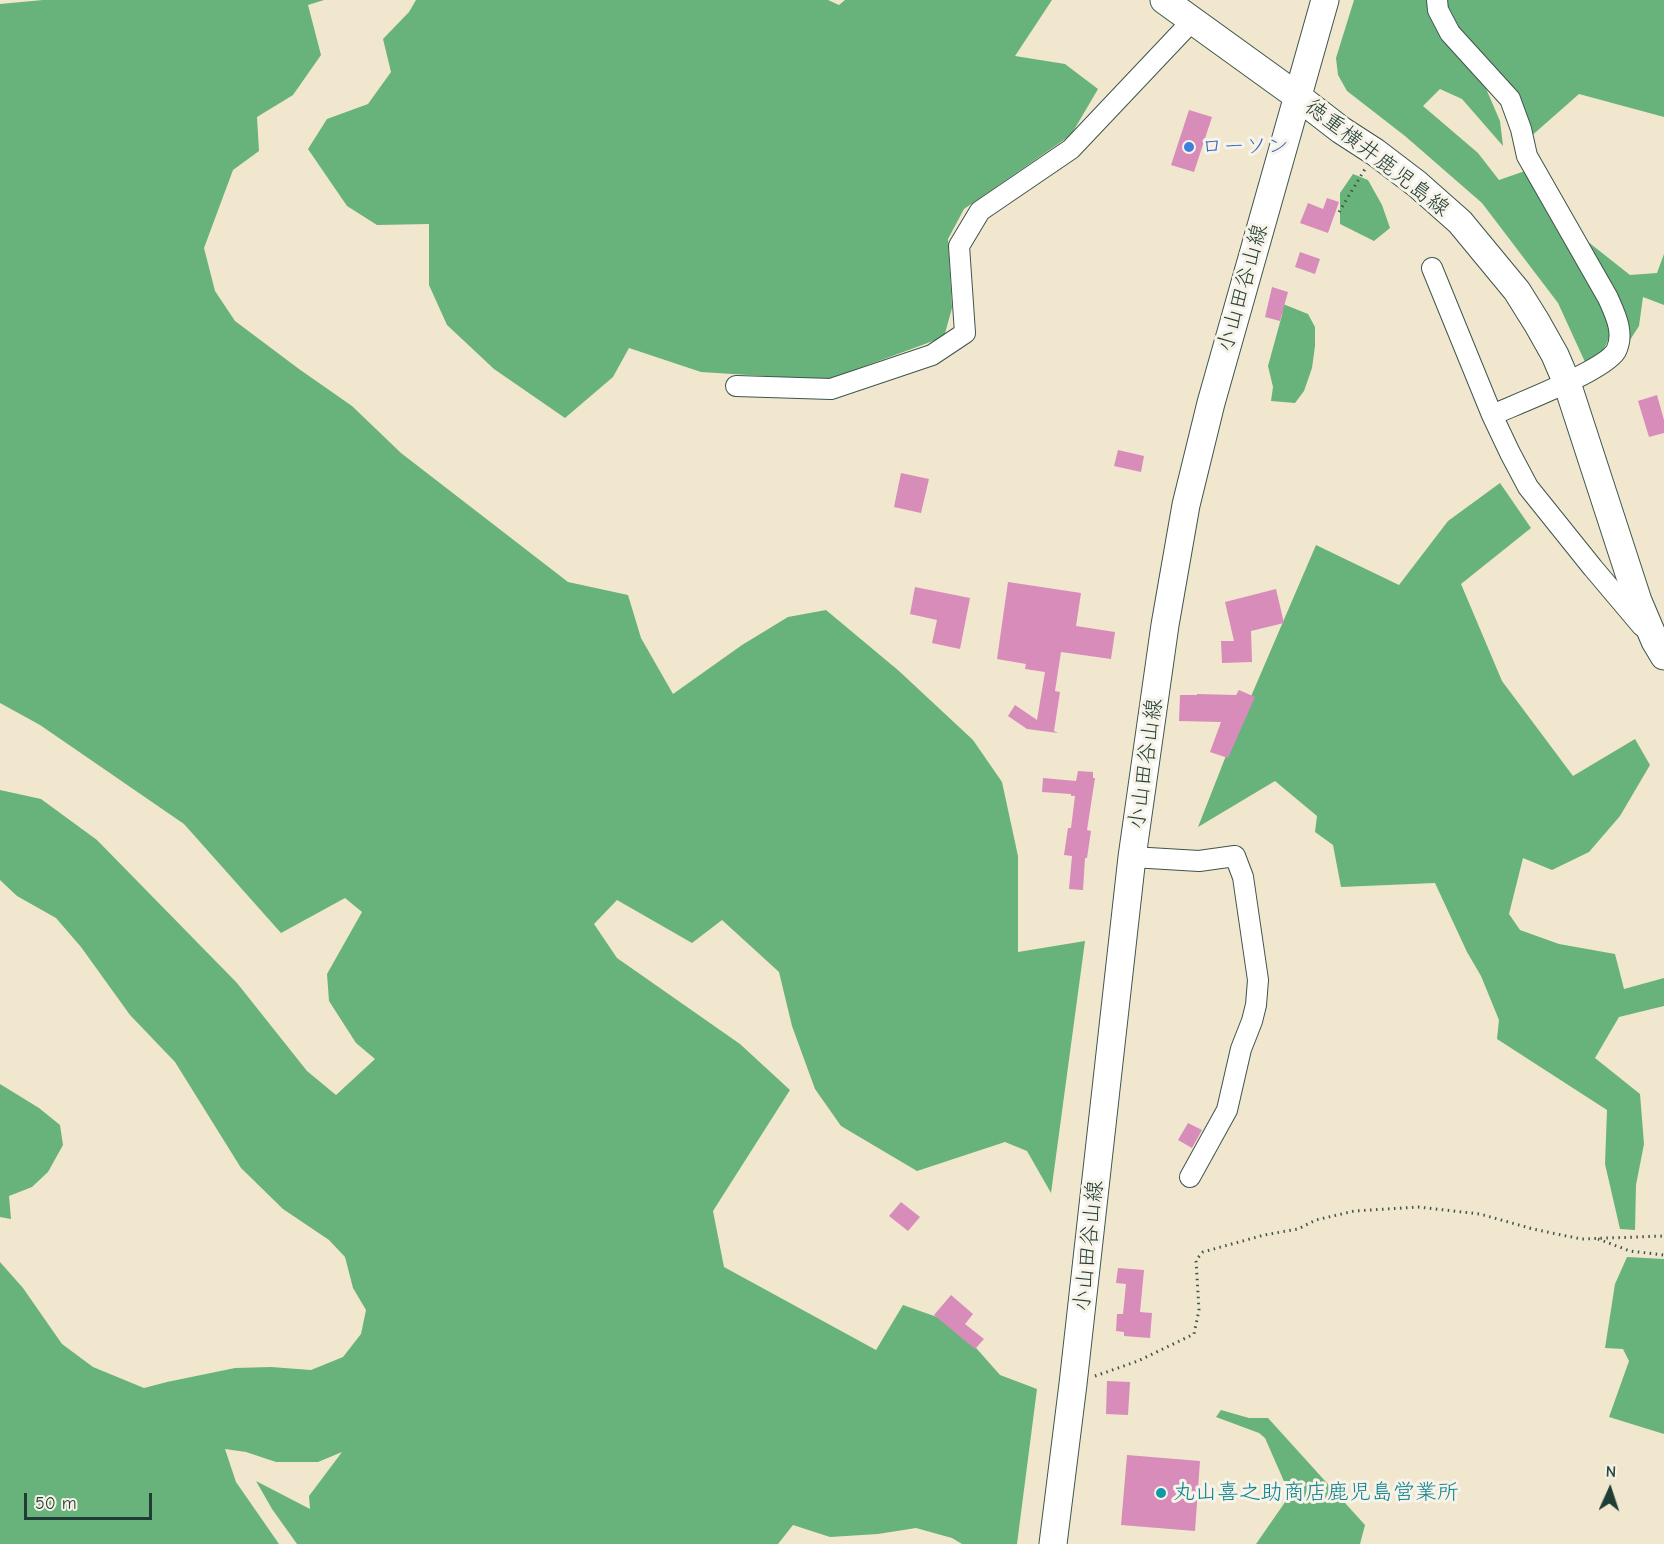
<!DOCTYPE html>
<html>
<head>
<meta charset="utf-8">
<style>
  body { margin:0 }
  #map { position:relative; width:1664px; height:1544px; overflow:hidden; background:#f0e7ce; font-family:"Comic Neue",sans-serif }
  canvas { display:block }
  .north { position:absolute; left:1580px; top:1460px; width:60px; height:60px; -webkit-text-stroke:4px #f7f3e8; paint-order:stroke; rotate:3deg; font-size:16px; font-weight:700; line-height:24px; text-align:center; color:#1f3d34 }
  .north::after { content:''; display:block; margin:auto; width:21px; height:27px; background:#1f3d34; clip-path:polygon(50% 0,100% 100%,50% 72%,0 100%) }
  .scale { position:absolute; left:24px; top:1493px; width:128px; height:27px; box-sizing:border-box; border:3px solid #1f3d34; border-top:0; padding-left:8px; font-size:18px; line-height:21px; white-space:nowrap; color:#1f3d34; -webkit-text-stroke:4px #f7f3e8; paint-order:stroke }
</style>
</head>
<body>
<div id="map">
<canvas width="1664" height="1544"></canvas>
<div class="north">N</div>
<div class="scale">50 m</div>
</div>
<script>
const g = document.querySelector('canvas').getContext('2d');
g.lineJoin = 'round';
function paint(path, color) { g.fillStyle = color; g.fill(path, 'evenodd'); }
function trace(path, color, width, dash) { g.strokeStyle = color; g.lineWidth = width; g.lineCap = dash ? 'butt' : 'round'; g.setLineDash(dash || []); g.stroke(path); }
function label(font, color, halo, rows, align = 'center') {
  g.font = font + ' "Comic Neue","Klee One",sans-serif'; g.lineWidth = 6; g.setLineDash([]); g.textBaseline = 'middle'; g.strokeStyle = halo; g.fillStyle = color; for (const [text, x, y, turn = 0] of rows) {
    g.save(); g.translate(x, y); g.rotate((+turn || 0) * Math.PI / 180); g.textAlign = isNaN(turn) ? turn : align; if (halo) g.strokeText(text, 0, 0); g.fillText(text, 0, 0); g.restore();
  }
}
paint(new Path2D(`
  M43,0H324L308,5L321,55L293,95L257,117L259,151L233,170L204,248L215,291L235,321L299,369L352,406L401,453L568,582L628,595L641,638L673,694L742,645L788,617L826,610L899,671L973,740L1002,782L1018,856V952L1085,941L1051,1193L1027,1151L1005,1142L917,1171L841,1126L815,1089L792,1026L779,972L722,920L692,943L617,900L594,924L617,958L740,1044L790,1090L713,1211L724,1267L876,1350L903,1305L954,1323L1000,1375L1037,1389L1017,1544H962L952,1538L916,1528L878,1534L830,1537L793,1525L778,1544H297L272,1509L256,1481L310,1509L309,1496L342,1452L318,1462H276L246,1452L225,1449L236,1482L279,1544H0V1262L23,1288L62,1344L93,1367L144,1388L167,1382L235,1368L271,1367L311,1370L343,1357L361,1334L366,1310L353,1288L345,1257L329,1240L283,1209L241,1168L175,1062L130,1015L81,947L56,918L17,896L0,880V790L41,799L97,840L237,983L307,1071L336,1095L375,1059L356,1043L329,1001L327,974L362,912L345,898L281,933L184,824L40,725L0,703V4Z
  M416,0H828L839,5L845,0H1052L1015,56L1065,64L1098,89L1071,135L964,209L948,239L952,308L944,337L827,380L701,372L629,348L613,377L565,418L494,369L447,325L429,285V224L377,225L347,206L308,149L327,119L368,104L391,72L383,39L409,12Z
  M1354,0H1664V117L1579,94L1520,146L1498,80L1484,84L1500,121L1503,146L1462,99L1440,89L1423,106L1478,153L1499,180L1525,171L1605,309L1610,336L1603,351L1585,362L1558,303L1482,203L1405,136L1347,91L1338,75L1336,58Z
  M1353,174L1368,180L1382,205L1390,228L1374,241L1340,224V193Z
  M1568,226L1630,275L1657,273L1664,254V305L1643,297L1639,326L1628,343Z
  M1283,304L1308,314L1315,327V346L1312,368L1304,391L1295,403L1271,401L1273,387L1268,366L1282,315Z
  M1500,483L1531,528L1461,584L1502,681L1573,776L1635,739L1650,765L1620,816L1589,852L1552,870L1523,858L1509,914L1520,930L1559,944L1615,954L1624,989L1664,978V1006L1619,1017L1595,1058L1640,1094L1644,1144L1636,1185L1635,1230L1620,1229L1605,1164L1607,1110L1497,1039L1499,1020L1481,976L1467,952L1435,883L1341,887L1333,845L1315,832L1317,816L1275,781L1198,827L1231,743L1316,545L1399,585L1448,521Z
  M0,1084L39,1108L60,1125L63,1145L48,1172L32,1187L9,1196L11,1219L0,1217Z
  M1627,1257L1664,1259V1434L1609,1417L1629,1361L1623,1349L1605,1348L1615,1284Z
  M1221,1410L1249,1418H1268L1365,1525L1360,1544H1256L1290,1495L1265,1438L1259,1433L1216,1417Z`), '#68b37c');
paint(new Path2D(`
  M1189,110L1212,117L1194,172L1171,165Z
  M1327,198L1339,202L1328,233L1300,223L1308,203L1323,209Z
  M1300,252L1320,259L1315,274L1295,267Z
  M1272,287L1288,292L1280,321L1265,317Z
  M1657,395L1664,420V433L1649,437L1638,401Z
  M1118,450L1144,456L1141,472L1114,466Z
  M901,473L929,479L921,513L894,507Z
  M1008,582L1081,593L1076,626L1115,632L1111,659L1061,652L1055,691L1060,692L1054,731L1058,733L1027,729L1008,716L1015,705L1037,720L1045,672L1025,669L1026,664L997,659Z
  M915,587L970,598L960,649L932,643L937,620L910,614Z
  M1276,589L1284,623L1251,631L1252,662L1222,663L1221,641H1234L1225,602Z
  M1239,690L1255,697L1228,758L1210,752L1221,722L1179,721L1180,695H1197V694L1236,695Z
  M1078,771L1093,772V778H1095L1087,830L1091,831L1087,858H1085L1083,890L1069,889L1072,856L1064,855L1068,828H1071L1075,796H1071V794L1042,792L1043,778L1076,781Z
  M1188,1123L1202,1130L1192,1148L1178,1140Z
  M901,1202L920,1217L908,1231L889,1216Z
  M1118,1268L1144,1270L1140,1312L1152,1313L1150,1338L1124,1336V1332L1116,1331L1117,1314H1123L1126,1284L1116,1283Z
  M951,1295L973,1314L965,1324L984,1339L975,1349L934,1315Z
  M1107,1381L1130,1382L1128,1415L1106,1414Z
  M1127,1455L1200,1461L1195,1531L1121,1525Z`), '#d78cba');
const minor = new Path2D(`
  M1437,0L1438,10L1450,33L1510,99L1521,129L1527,156L1608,298C1615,314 1625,333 1616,351C1604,371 1517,404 1492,415
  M1432,268L1492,415L1510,453L1528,487L1593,568L1642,626
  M736,386L831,389L932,355L965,333L959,246L980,211L1071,149L1192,21
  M1132,857L1199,861L1235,856L1243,877L1258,980L1256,1005L1252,1021L1241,1049L1227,1110L1190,1177`);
const secondary = new Path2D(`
  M1164,0L1297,96L1341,130L1375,152L1417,184L1460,222L1517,291L1537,323L1555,355L1567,383L1638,601L1655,641L1664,656
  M1053,1544L1073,1384L1132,857L1165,625L1186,505L1211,403L1325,0`);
trace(minor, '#3e564b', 22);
trace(secondary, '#3e564b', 29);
trace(new Path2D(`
  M1339,212L1365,169
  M1598,1239L1630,1251L1664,1255
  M1095,1376L1138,1361L1194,1334L1199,1310L1196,1260L1203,1252L1264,1235L1298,1229L1316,1220L1354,1211L1418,1207L1480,1214L1533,1229L1581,1239L1664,1236`), '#3e564b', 3, [1.5, 4.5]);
trace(minor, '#fff', 20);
trace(secondary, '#fff', 27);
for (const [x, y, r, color] of [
  [1189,147,6,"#3f7fe0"],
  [1161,1493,6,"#0f9aa8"]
]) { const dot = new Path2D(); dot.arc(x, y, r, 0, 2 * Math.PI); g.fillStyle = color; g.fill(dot); trace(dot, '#f7f3e8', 2); }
label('22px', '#366cbe', '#f7f3e8', [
  ["ローソン",1201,147]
], 'left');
label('22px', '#1f3d34', '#f7f3e8', [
  ["徳重横井鹿児島線",1377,158,38],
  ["小山田谷山線",1243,288,-74],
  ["小山田谷山線",1146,764,-82],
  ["小山田谷山線",1089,1246,-84]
]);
label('22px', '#0d838f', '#f7f3e8', [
  ["丸山喜之助商店鹿児島営業所",1173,1493]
], 'left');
</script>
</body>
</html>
